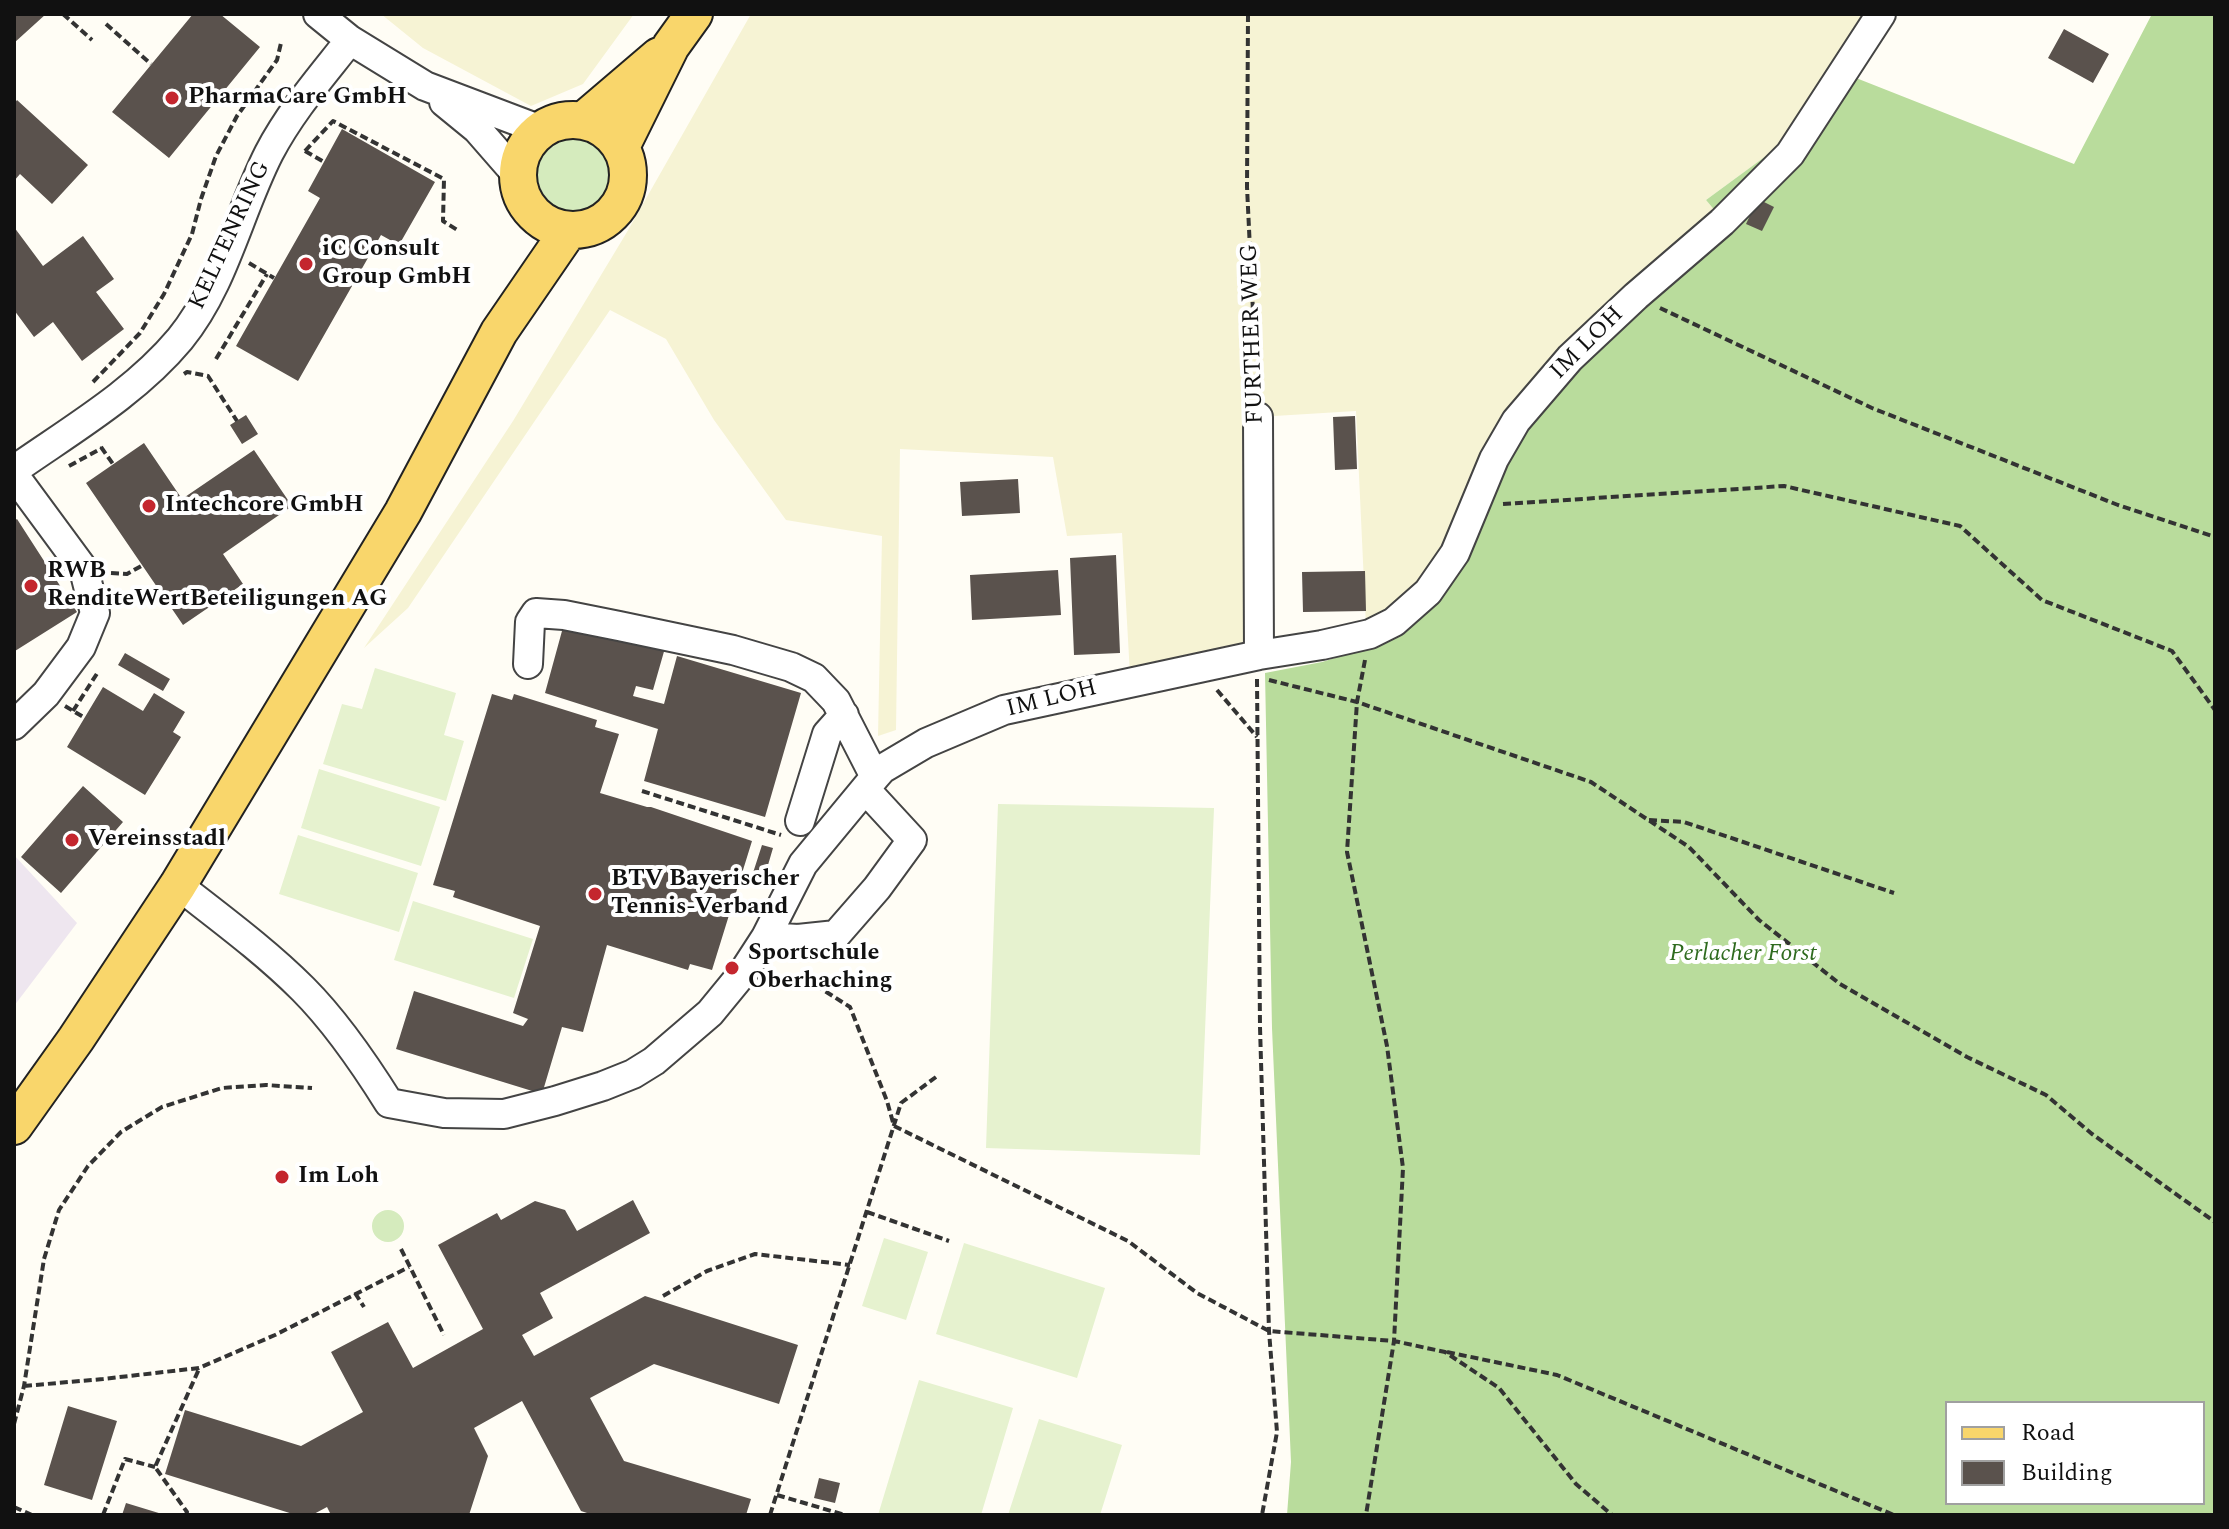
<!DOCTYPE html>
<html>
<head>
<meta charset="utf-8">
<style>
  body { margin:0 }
  #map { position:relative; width:2229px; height:1529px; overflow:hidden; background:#fffdf5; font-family:Spectral,serif }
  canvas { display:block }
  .frame { position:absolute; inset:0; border:16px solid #111; pointer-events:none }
  .legend { position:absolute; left:1945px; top:1401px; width:260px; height:104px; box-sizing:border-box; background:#fff; border:2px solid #a0a0a0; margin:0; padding:10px 14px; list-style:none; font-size:24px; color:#111 }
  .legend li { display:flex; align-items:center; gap:16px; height:40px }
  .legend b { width:40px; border:2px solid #a0a0a0 }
</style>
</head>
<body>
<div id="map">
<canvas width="2229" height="1529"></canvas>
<div class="frame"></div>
<ul class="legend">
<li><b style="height:10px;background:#f9d66b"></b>Road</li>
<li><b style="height:22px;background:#5a524d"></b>Building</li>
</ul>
</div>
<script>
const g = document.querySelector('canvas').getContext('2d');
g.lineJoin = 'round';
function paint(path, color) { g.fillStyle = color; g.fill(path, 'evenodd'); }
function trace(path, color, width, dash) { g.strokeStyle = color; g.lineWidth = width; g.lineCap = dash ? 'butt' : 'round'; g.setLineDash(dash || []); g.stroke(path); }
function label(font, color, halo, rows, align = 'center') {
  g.font = font + ' Spectral,serif'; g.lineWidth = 8; g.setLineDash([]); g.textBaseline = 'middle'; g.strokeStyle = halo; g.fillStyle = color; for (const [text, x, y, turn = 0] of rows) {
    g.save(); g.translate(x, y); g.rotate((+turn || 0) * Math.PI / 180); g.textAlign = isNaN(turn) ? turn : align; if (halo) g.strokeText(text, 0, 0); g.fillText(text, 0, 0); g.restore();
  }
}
paint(new Path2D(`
  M14,855L77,923L14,1006Z`), '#eee6ef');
paint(new Path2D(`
  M381,14H634L583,84L531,106L423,48Z
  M751,14H1873L1826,90L1770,153L1706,200L1718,214L1423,589L1366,626L1356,411L1258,417L1253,650L1130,675L1122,533L1067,536L1053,457L900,449L896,730L878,736L882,536L786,520L714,420L666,339L610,310L408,608L364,648L513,421L627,232Z`), '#f6f3d4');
paint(new Path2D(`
  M537 173a39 39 0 1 1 78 0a39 39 0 1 1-78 0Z
  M372 1226a16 16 0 1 1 32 0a16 16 0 1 1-32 0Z`), '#d5ebbd');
paint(new Path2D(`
  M2152,14H2215V1515H1287L1291,1462L1272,1028L1265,673L1322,662L1367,648L1402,628L1521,425L1727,225L1706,200L1770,153L1794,160L1851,76L2074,164ZM1947,1403H2203V1503H1947Z`), '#b9dc9c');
paint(new Path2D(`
  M375,668L456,693L444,735L464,741L446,801L323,764L342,704L362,709Z
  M319,769L440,807L421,866L301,828Z
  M998,804L1214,808L1200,1155L986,1148Z
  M298,835L418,873L399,932L279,894Z
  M413,901L533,939L514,998L394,960Z
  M884,1238L928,1252L906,1320L862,1306Z
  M964,1243L1105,1288L1077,1378L936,1334Z
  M919,1380L1013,1408L981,1515H878Z
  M1039,1419L1122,1445L1100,1515H1008Z`), '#e6f2cf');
paint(new Path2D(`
  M14,14H46L14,43Z
  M193,14H220L260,47L169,158L112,112Z
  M2064,29L2109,54L2093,83L2048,58Z
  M17,100L88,165L52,204L20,174L14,181V104Z
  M342,129L435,182L399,245L381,235L298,381L236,346L320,198L308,191Z
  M1758,199L1774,207L1762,231L1746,224Z
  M14,227L43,266L83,236L114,279L96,292L124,329L82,361L53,322L34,337L14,310Z
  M246,415L258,434L242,444L230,425Z
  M1355,416L1357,469L1335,470L1333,417Z
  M144,443L182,499L254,450L292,506L223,554L243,584L183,625L86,483Z
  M1018,479L1020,513L962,516L960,482Z
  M17,519L77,612L15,651L14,521Z
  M1116,555L1120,653L1074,655L1070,558Z
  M1058,570L1061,615L972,620L970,575Z
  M1365,571L1366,611L1303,612L1302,572Z
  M565,620L665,648L653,690L636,686L633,696L664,704L677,656L801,693L765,817L644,781L658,729L545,693Z
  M125,653L170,679L163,691L118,665Z
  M103,687L143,711L154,693L185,712L173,732L181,737L145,795L67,747Z
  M492,694L512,700L514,694L597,720L595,727L619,734L600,793L647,807H651L752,841L712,970L690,964L688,970L607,945L583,1032L562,1027L542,1094L396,1049L414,991L523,1026L528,1019L513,1013L540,926L453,897L455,891L433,885Z
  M83,786L123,822L61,893L21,857Z
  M762,845L773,848L763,882L751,879Z
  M633,1200L650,1233L540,1293L553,1318L522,1335L534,1356L645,1296L798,1345L779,1404L654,1364L590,1398L624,1461L751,1499L746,1515H593L581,1511L522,1401L474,1428L488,1456L469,1515H331L327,1507L312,1515H296L165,1474L185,1410L301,1446L363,1412L331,1352L388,1322L413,1368L483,1329L438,1245L497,1213L501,1220L535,1201L565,1210L577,1231Z
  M68,1406L117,1421L92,1500L44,1485Z
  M819,1478L840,1483L835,1503L814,1498Z
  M126,1503L162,1514V1515H122Z`), '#5a524d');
const minor = new Path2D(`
  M318,14L350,40L425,86L541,130
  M444,102L477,129L518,176
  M1258,417L1259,655
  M14,470C71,430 135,393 180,339C224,285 238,214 269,153C291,111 321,77 350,40
  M14,475L84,570L95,613L81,647L46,694L14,725
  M528,664L530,622L536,613L564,615L619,626L733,650L791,667L814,678L836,701L875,777
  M800,821L827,734L844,715
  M178,885C220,918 265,951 303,989C336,1022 364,1063 389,1103L444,1113L504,1114L555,1101L603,1086L633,1074L654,1061L710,1013L742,974L766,937L803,864L875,777L882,769L926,743L1004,710L1259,655L1322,645L1370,634L1394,622L1428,592L1455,553L1494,459L1516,421L1570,358L1636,296L1722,222L1790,154L1881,14
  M766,937L798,939L836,935L877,888L912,840L865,789`);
const major = new Path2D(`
  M518 175a55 55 0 1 1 110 0a55 55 0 1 1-110 0Z
  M584,120L659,56
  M621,147L671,46L694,14
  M14,1126L76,1039L178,885L403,512L499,332L569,230`);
trace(minor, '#444', 32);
trace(major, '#222', 40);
trace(new Path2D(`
  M63,14L92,40
  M1248,14L1247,187L1257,395
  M106,24L151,64
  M305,151L333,121L444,179L443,221L459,231
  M305,151L324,162
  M249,263L274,278
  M1660,308L1872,408L2118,505L2215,537
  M216,359L267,274
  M184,374L187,372L208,376L237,421
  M93,382L140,333L164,294L192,234L201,199L216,156L237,116L277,60L281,43
  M101,447L113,464
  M69,466L102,448
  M1503,504L1784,486L1960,526L2042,600L2172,651L2215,710
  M111,573L127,574L143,565
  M1365,660L1357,702L1347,852L1387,1046L1403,1168L1394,1341L1366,1515
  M1257,679L1260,1027L1269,1331L1277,1432L1262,1515
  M1269,680L1357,702L1591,782L1689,847L1759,920L1840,984L1967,1057L2046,1095L2092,1134L2215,1222
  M1217,690L1257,737
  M65,706L85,718
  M73,711L98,672
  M642,791L781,835
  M1649,820L1684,822L1894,893
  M768,977L817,986L850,1007L887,1101L894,1126L1128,1241L1197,1293L1269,1331L1394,1341L1445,1352L1499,1388L1576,1484L1612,1515
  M867,1212L949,1241
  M401,1249L444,1335
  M355,1293L364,1307
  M663,1296L707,1271L755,1254L850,1265
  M1447,1352L1557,1375L1894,1515
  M24,1386L103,1379L199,1368L275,1335L409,1267
  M14,1424L24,1386L44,1259L59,1210L88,1166L121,1132L162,1107L222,1088L266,1085L312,1088
  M777,1495L845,1515
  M14,1507L32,1515
  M103,1515L125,1459L155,1467
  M186,1515L187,1512L155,1467L199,1369
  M770,1515L901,1103L936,1077`), '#333', 4, [8, 4]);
trace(minor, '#fff', 28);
trace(major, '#f9d66b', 36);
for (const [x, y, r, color] of [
  [172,98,8,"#c4262e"],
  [306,264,8,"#c4262e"],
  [149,506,8,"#c4262e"],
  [31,586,8,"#c4262e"],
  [72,840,8,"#c4262e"],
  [595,894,8,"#c4262e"],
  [732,968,8,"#c4262e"],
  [282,1177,8,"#c4262e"]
]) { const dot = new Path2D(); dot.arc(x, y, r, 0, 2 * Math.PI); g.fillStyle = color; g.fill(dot); trace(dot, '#fff', 3); }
label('bold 24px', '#111', '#fff', [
  ["PharmaCare GmbH",188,98],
  ["iC Consult",322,250],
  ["Group GmbH",322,278],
  ["Intechcore GmbH",165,506],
  ["RWB",47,572],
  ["RenditeWertBeteiligungen AG",47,600],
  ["Vereinsstadl",88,840],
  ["BTV Bayerischer",611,880],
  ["Tennis-Verband",611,908],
  ["Sportschule",748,954],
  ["Oberhaching",748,982],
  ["Im Loh",298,1177]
], 'left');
label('24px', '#111', '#fff', [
  ["KELTENRING",231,236,-65],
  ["FURTHER WEG",1254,334,-92],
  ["IM LOH",1588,344,-45],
  ["IM LOH",1052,700,-14]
]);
label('italic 24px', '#2f6b1f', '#fff', [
  ["Perlacher Forst",1743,955]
]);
</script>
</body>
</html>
